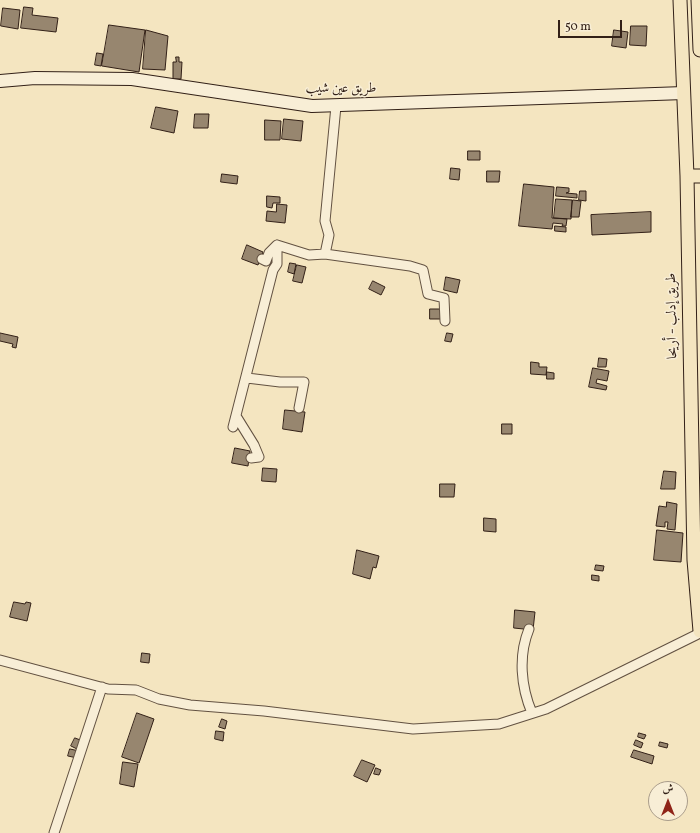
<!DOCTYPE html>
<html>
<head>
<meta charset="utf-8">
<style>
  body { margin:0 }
  #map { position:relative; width:700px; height:833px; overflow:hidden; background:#f4e5c0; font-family:Vollkorn,Amiri,serif }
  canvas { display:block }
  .north { position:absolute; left:648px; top:781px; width:40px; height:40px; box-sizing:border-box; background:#f8eed6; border:1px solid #a99c8a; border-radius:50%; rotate:0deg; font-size:11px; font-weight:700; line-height:16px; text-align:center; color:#322017 }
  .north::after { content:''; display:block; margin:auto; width:14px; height:18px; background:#8f2418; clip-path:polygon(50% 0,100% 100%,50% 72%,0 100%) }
  .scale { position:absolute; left:558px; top:20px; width:64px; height:18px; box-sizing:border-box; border:2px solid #322017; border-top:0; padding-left:5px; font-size:12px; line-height:14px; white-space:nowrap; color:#322017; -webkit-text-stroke:3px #f8eed6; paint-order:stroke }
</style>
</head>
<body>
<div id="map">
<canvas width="700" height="833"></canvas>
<div class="north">ش</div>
<div class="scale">50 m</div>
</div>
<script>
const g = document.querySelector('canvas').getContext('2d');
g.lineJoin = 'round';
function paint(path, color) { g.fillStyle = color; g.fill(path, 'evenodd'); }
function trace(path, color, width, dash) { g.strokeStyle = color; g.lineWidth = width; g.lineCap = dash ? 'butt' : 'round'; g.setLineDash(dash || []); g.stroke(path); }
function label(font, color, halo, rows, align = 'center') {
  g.font = font + ' Vollkorn,Amiri,serif'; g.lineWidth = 3; g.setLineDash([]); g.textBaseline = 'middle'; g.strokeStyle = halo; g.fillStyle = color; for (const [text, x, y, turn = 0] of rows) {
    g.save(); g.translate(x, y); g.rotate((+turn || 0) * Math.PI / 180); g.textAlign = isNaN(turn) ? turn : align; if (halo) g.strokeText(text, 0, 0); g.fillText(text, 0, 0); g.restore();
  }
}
const building = new Path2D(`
  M24,7L33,8L32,15L58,18L56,32L21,28Z
  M3,8L20,10L18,29L1,26Z
  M109,25L145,30L139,72L102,66Z
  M631,26H647L646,46L630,45Z
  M146,30L168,36L165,70L143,69Z
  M614,30L628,32L626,48L612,46Z
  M97,53L103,54L101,66L95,65Z
  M176,57H179V62H182L181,79H173V62H176Z
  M156,107L178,111L174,133L151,128Z
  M195,114H209L208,128H194Z
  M284,119L303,121L301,141L282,139Z
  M265,120L281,121L280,140H265Z
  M468,151H480V160H468Z
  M451,168L460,169L459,180L450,179Z
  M487,171H500L499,182H487Z
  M222,174L238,176L237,184L221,182Z
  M524,184L554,187L552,218L567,219L566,226H562L563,224L553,223L552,229L519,226Z
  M557,187L569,188V192L566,193L577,194V198L556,196Z
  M580,191H586V201L579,200Z
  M267,196L280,197V203H273L272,208L267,207Z
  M556,199L572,200L571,219L554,218Z
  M573,200L581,201L579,217H571Z
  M277,204L287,205L285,223L266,221L267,211L276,212Z
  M651,212V232L592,235L591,215Z
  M555,226L566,227V232L555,231Z
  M247,245L263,252L258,265L242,259Z
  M290,263L296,264L294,274L288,272Z
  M297,265L306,267L302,283L293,281Z
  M446,277L460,280L457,293L444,290Z
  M373,281L385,287L381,295L369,289Z
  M430,309H442V319H430Z
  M0,333L18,337L16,348L12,347L13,344L0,341Z
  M447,333L453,334L451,342L445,341Z
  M599,358L607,359L606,367H598Z
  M531,362L539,363V367H547L546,375L531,374Z
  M593,368L609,371L607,381L597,379L596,383L607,386L606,390L589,387Z
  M547,372L554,373V379H547Z
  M285,410L305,412L302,432L283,429Z
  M502,424H512V434H502Z
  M235,448L250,451L248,466L232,463Z
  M263,468L277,469L276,482L262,481Z
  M664,471L676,472L675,489H661Z
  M440,484H455L454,497H440Z
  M667,502L677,504L675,530L667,529L668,522H665V527L656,526L659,506L666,507Z
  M484,518L496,519V532L484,531Z
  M657,530L683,533L681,562L654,560Z
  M357,550L379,556L376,568L373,567L370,579L353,574Z
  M596,565L604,566L603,571L595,570Z
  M592,575L599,576V581L592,580Z
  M14,602L25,604L26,602L31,603L27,621L10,617Z
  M515,610L535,612L533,630L514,628Z
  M142,653L150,654L149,663L141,662Z
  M137,713L154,719L139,763L122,757Z
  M222,719L227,721L225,729L219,727Z
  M216,731L224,732L223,741L215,739Z
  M639,733L646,735L644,739L638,737Z
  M75,738L83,741L79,750L71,746Z
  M636,740L643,743L641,748L634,745Z
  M660,742L668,744L667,748L659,746Z
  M70,749L79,751L77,758L68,756Z
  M634,750L654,756L652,764L631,757Z
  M362,760L375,765L367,782L354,776Z
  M123,762L138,764L134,787L120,784Z
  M376,768L381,770L379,775L374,774Z`);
paint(building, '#97866f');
trace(building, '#322017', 1);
const street = new Path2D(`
  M336,106L325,221L329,235L325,254L410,266L423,270L428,294L444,298L445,321
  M262,259L266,261L269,253L277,245L309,255L325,254
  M247,378L280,382H304L299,408
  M236,416L254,445L259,457L251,458
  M233,427L273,270L277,264V245
  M529,629C518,656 521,687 532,713
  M0,660L108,689L136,690L159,699L190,705L264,711L413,729L499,724L546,709L700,633
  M54,833L102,687`);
const secondary = new Path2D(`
  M0,81L35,78L132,79L312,106L684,93`);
const primary = new Path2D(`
  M680,0L687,176L694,560L700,631
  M698,0L700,50
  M687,176H700`);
trace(street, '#625141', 11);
trace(secondary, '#322017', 14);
trace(primary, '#322017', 15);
trace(street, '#f8eed6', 9);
trace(secondary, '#f8eed6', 12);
trace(primary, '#f4e5c0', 13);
label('14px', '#322017', '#f8eed6', [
  ["طريق عين شيب",341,89],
  ["طريق إدلب - أريحا",673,316,-91]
]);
</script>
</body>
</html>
